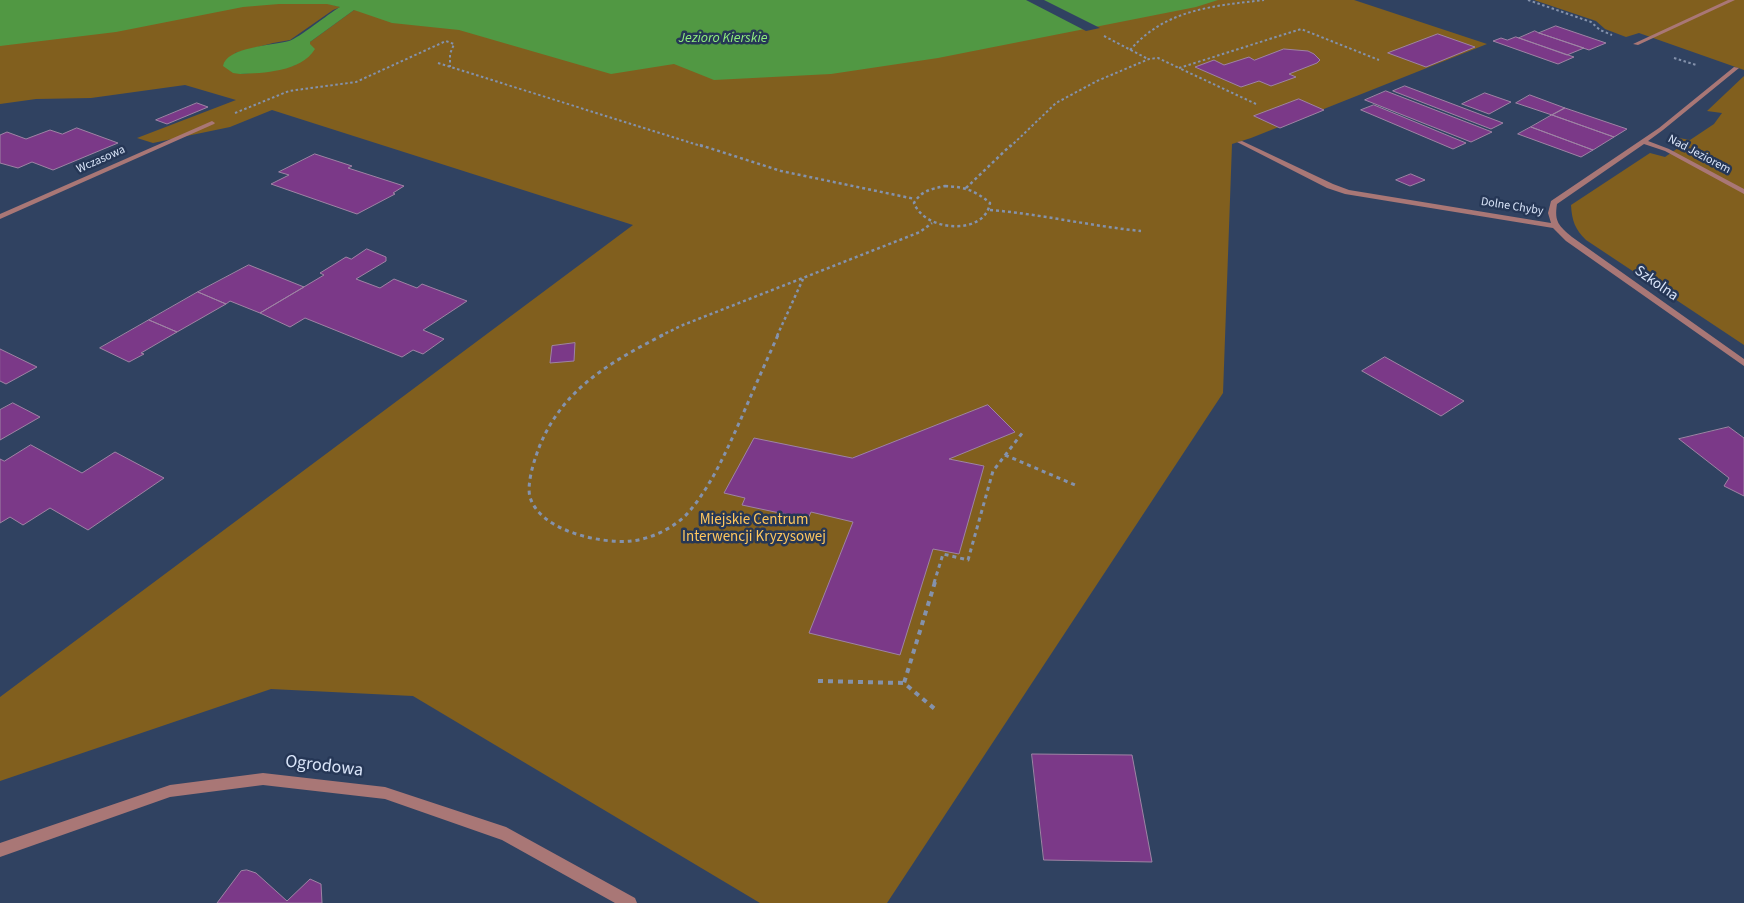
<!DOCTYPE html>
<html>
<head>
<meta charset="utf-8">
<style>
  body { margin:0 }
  canvas { display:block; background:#304261 }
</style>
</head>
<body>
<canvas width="1744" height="903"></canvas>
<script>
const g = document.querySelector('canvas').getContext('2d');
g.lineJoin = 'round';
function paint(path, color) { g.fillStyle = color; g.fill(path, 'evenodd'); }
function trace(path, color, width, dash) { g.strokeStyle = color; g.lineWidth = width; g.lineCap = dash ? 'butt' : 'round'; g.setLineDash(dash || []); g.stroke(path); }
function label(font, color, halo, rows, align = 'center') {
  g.font = font + ' "Source Sans 3",sans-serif'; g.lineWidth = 5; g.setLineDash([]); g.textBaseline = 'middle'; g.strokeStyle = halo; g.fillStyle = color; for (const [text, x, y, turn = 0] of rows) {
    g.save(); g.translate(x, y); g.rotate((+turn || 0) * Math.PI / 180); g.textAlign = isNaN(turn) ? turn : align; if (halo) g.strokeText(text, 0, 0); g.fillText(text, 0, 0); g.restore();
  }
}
paint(new Path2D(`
  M155,0H314L341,7L333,10L290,40L273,43L235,53L240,74L271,71L295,65L310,42L354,10L840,0H1354L1487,44L1251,138L1232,144L1223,393L887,903H760L413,696L271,689L0,781V697L633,225L272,110L230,127L153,143L137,138L236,100L185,85L91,98L36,99L0,104V19Z
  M1534,0H1744V70L1639,33L1626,37L1605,29L1596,21Z
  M1744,76V345L1586,240C1575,229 1572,221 1571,205L1650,153L1665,157L1678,148L1671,144L1679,138L1690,140L1714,124L1722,113L1707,111Z`), '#815f1e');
paint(new Path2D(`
  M0,0H1218L1196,7L938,58L831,74L714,80L674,64L611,74L459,30L392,23L354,10L310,42V44L315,49C301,72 263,73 240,74L233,73L223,66C226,47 274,45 289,41C299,38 328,14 340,7L327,4H279L243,7L116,32L0,46Z`), '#519843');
paint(new Path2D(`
  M1026,0H1044L1100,28L1086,31Z`), '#304261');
const building = new Path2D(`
  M1556,26L1606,43L1589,50L1539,33Z
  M1535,31L1539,33L1584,48L1567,55L1519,38Z
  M1438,34L1475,47L1426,67L1388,53Z
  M1516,37L1574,57L1558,64L1493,41L1501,38L1507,40Z
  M1284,49L1308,51L1314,54L1320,60L1317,63L1289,74L1296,77L1271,86L1259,81L1241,87L1195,67L1214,60L1224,65L1249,57L1254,60Z
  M1405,86L1503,123L1491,129L1393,91Z
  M1386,91L1492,132L1471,142L1365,100Z
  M1485,93L1511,102L1489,114L1462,104Z
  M1530,95L1565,108L1552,115L1516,103Z
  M1299,99L1324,110L1280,128L1254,116Z
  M197,103L208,107L167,124L156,120Z
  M1374,105L1466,143L1453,149L1361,110Z
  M1565,108L1627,129L1614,137L1552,115Z
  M1552,115L1614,137L1593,150L1531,127Z
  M1531,127L1593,150L1581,157L1518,134Z
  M77,128L118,143L53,170L32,162L18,168L0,163V135L7,132L26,139L50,130L62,134Z
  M315,154L352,166L348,168L404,186L393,193L395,194L357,214L271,184L289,175L279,172Z
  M1411,174L1425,180L1410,186L1396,180Z
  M367,249L386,257V261L356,279L380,288L394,279L417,288L422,284L467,301L423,330L444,339L423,354L413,350L402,357L305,318L290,327L260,313L324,275L320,273L346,257L351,259Z
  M249,265L304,287L260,313L230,301L226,304L198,292Z
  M198,292L226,304L177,332L149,320Z
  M149,320L177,332L141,353L144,354L129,362L100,348Z
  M575,343L574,361L550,363L552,346Z
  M0,349L37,367L6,384L0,381Z
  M1385,357L1464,401L1441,416L1362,371Z
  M13,403L40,417L0,440V410Z
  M988,405L1015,432L949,459L984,466L959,554L933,549L900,655L809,633L853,522L811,512L808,519L742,505L745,498L724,493L754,438L852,458Z
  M1729,427L1744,438V496L1724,486L1729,478L1679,439Z
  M31,445L82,473L115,452L164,478L88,530L50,508L23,525L10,517L0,523V459L4,461Z
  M1032,754L1132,755L1152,862L1044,860Z
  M247,870L256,873L287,901L310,879L321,884L322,903H217L241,871Z`);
paint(building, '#7b3988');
trace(building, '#9e83a4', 1);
trace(new Path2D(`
  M1528,0L1591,22L1600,30L1612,35
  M1104,36L1148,59
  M1130,50C1166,9 1213,6 1264,0
  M1674,58L1696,65
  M438,63L704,147
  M1256,104L1179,68L1301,29L1379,60
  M235,113L289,91L356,82L446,41L454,44L450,54V67
  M1010,147L1056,103L1097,81L1149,59L1158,58L1179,68`), '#8492ac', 2, [2.5, 2.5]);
trace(new Path2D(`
  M700,145L781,171L915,199
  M945,186C965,187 974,190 990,203C985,236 925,232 914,203C921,191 931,189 945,186Z
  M966,188L1011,145
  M990,210C1041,214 1090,226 1141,231
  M660,336L683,325L920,232L932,223
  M777,336L803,279`), '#8492ac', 2.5, [3, 3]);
trace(new Path2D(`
  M663,335C606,364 557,393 536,456C532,467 527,487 530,497C540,531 601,544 631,541C651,539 674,528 688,513C711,486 725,454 740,421C752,393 765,364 778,335
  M1005,455L1075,485
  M934,583L943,554L968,560L993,471L1023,432`), '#8492ac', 3, [4, 4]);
trace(new Path2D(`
  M935,582L904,683L936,710
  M818,681L904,683`), '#8492ac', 4, [5, 5]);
paint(new Path2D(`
  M1728,0H1735L1638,45L1633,44Z
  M1734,67L1739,68L1663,130L1648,141L1669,149L1744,189V194L1665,151L1644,144L1557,204C1554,222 1559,226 1572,237L1744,359V366L1566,241L1553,228L1345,194L1327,188L1237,142L1242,141L1333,184L1349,190L1551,223L1548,213L1551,201L1659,128Z`), '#a97776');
paint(new Path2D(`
  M212,121L215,123L214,124L0,219V214Z
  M263,773L385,787L506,827L635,898L637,903H615L502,840L385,799L263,785L170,797L0,857V843L170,785Z`), '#a97776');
label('12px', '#dae5f9', '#263756', [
  ["Nad Jeziorem",1699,155,28],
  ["Wczasowa",101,160,-24],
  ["Dolne Chyby",1512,207,9]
]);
label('italic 14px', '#90ed7f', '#263756', [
  ["Jezioro Kierskie",723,39]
]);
label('15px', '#dae5f9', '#263756', [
  ["Szkolna",1656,284,35]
]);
label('15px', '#fec65e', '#263756', [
  ["Miejskie Centrum",754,521],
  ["Interwencji Kryzysowej",754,538]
]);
label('18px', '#dae5f9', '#263756', [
  ["Ogrodowa",324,767,7]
]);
</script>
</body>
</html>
